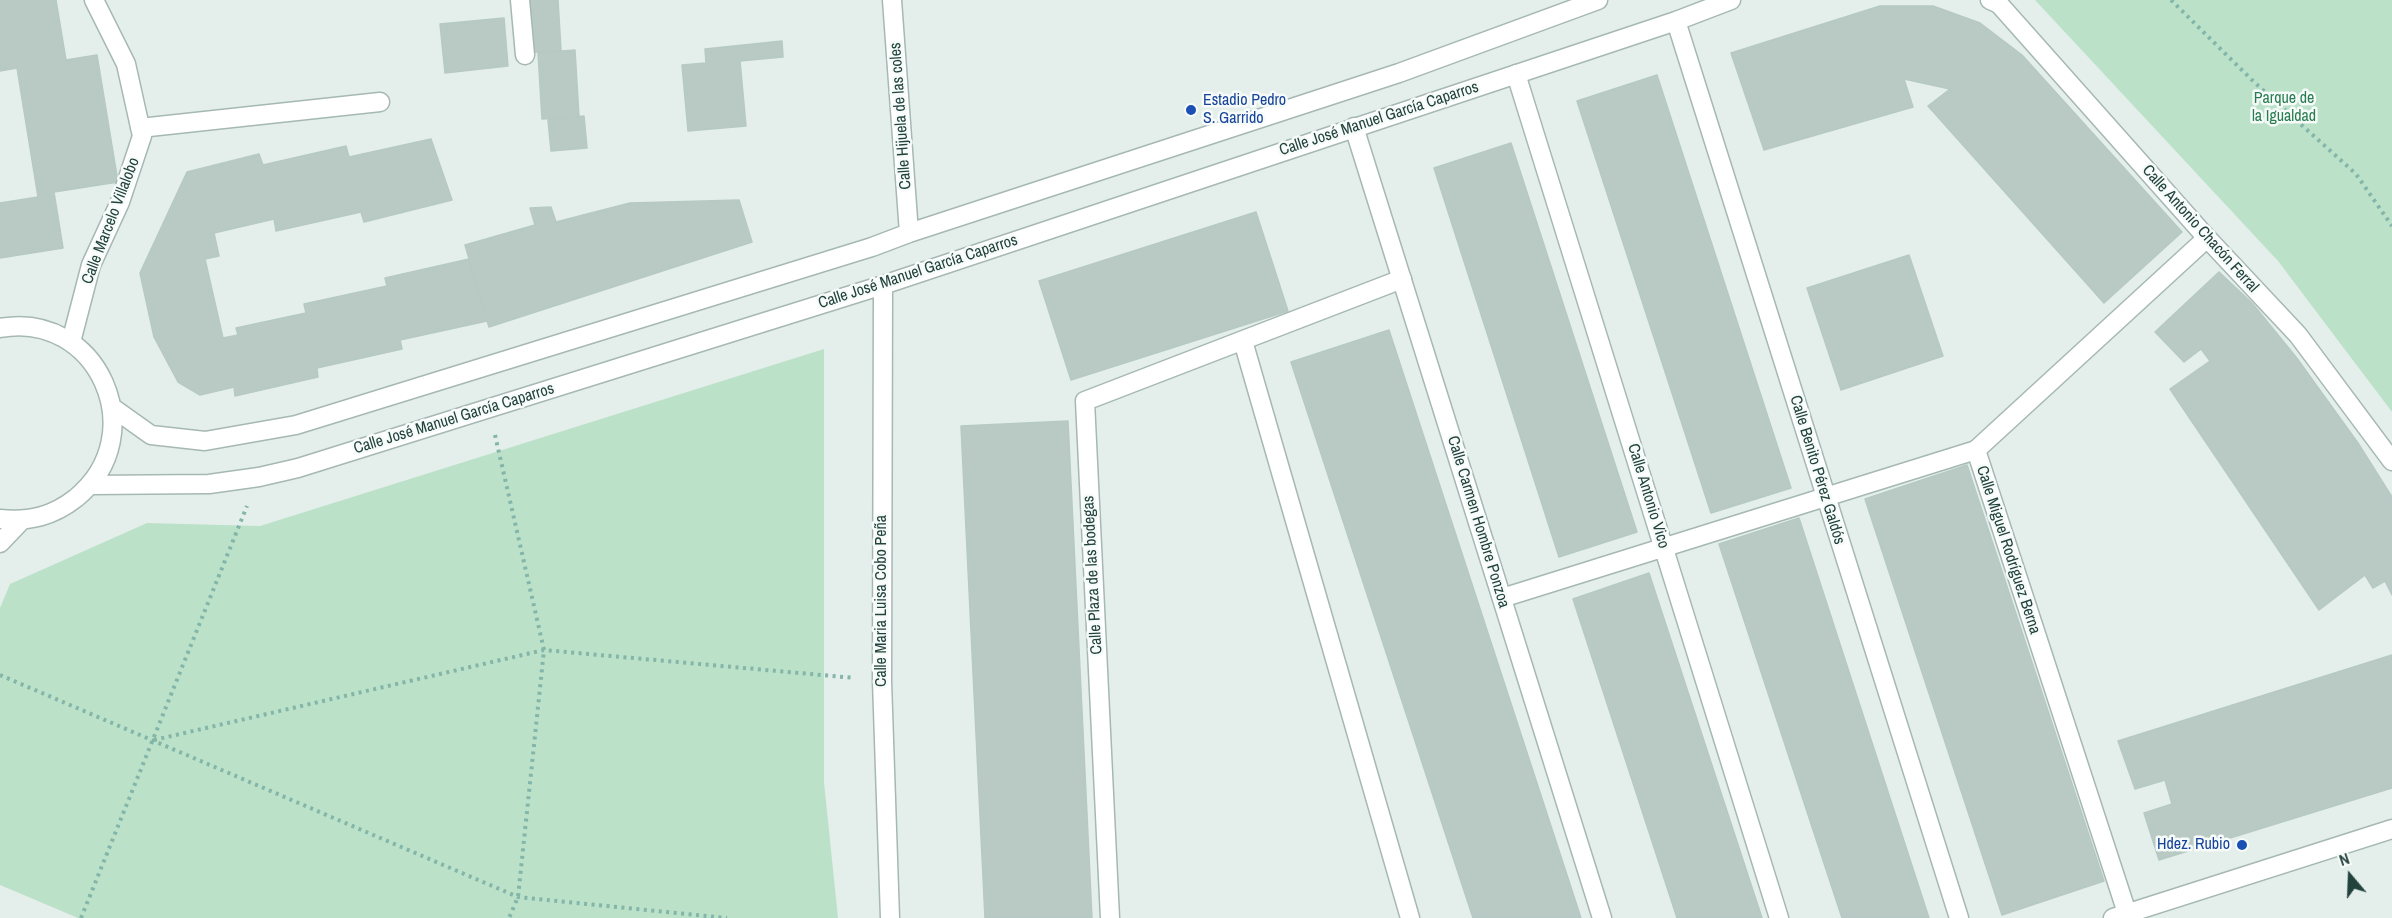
<!DOCTYPE html>
<html>
<head>
<meta charset="utf-8">
<style>
  body { margin:0 }
  #map { position:relative; width:2392px; height:918px; overflow:hidden; background:#e4efeb; font-family:"Archivo Narrow",sans-serif }
  canvas { display:block }
  .north { position:absolute; left:2320px; top:846px; width:60px; height:60px; -webkit-text-stroke:4px #f6fbf9; paint-order:stroke; rotate:341deg; font-size:16px; font-weight:700; line-height:24px; text-align:center; color:#22423c }
  .north::after { content:''; display:block; margin:auto; width:21px; height:27px; background:#22423c; clip-path:polygon(50% 0,100% 100%,50% 72%,0 100%) }
</style>
</head>
<body>
<div id="map">
<canvas width="2392" height="918"></canvas>
<div class="north">N</div>
</div>
<script>
const g = document.querySelector('canvas').getContext('2d');
g.lineJoin = 'round';
function paint(path, color) { g.fillStyle = color; g.fill(path, 'evenodd'); }
function trace(path, color, width, dash) { g.strokeStyle = color; g.lineWidth = width; g.lineCap = dash ? 'butt' : 'round'; g.setLineDash(dash || []); g.stroke(path); }
function label(font, color, halo, rows, align = 'center') {
  g.font = font + ' "Archivo Narrow",sans-serif'; g.lineWidth = 5; g.setLineDash([]); g.textBaseline = 'middle'; g.strokeStyle = halo; g.fillStyle = color; for (const [text, x, y, turn = 0] of rows) {
    g.save(); g.translate(x, y); g.rotate((+turn || 0) * Math.PI / 180); g.textAlign = isNaN(turn) ? turn : align; if (halo) g.strokeText(text, 0, 0); g.fillText(text, 0, 0); g.restore();
  }
}
paint(new Path2D(`
  M2035,0H2392V412L2278,261Z
  M824,349V782L838,918H78L0,885V608L10,584L147,523L260,526Z`), '#bce1c9');
const building = new Path2D(`
  M0,0H56L66,60L97,55L118,182L54,192L63,248L0,258V203L38,197L17,68L0,71Z
  M530,0H558L561,50L534,52Z
  M1880,6H1933L1980,23L2022,55L2182,232L2104,303L1928,106L1950,89L1904,79L1913,107L1764,150L1731,53Z
  M504,18L508,66L445,73L440,24Z
  M782,41L783,57L740,61L746,126L688,131L682,65L706,63L705,49Z
  M575,50L579,117L542,119L538,53Z
  M1657,75L1791,488L1711,513L1577,101Z
  M584,116L587,148L551,151L548,120Z
  M431,139L452,200L364,222L361,212L276,231L274,219L214,233L219,256L205,259L223,338L238,335L236,328L306,313L304,304L387,286L385,278L469,259L487,321L400,340L402,349L317,368L318,377L235,396L234,387L200,395L178,382L154,337L140,273L187,172L259,154L263,165L346,146L349,157Z
  M1511,143L1637,532L1559,557L1434,168Z
  M739,200L752,242L489,327L465,245L535,225L530,208L551,207L556,222L630,203Z
  M1256,212L1288,311L1071,380L1039,281Z
  M1909,255L1943,356L1841,390L1807,288Z
  M2219,272L2252,303L2296,357L2358,443L2392,497V595L2385,581L2373,588L2365,575L2319,610L2170,389L2210,361L2201,349L2184,362L2155,332Z
  M1389,330L1581,918H1473L1291,362Z
  M1068,421L1092,918H985L961,426Z
  M1967,465L2104,881L2002,915L1865,499Z
  M1799,518L1929,918H1842L1719,544Z
  M1649,573L1762,918H1677L1573,599Z
  M2392,655V788L2159,860L2144,813L2172,804L2165,780L2135,789L2118,741Z`);
paint(building, '#b9cac4');
trace(building, '#b6c9c3', 1.5);
const pedestrian = new Path2D(`
  M1516,74L1779,918
  M1243,341L1410,918
  M1502,598L1976,450
  M1110,918L1085,401L1402,279`);
const minor = new Path2D(`
  M520,0L525,55
  M1676,21L1959,918
  M1354,127L1602,918
  M140,128L380,102
  M71,342L91,265L120,202L142,136L126,64L94,0
  M2127,913L1976,450L2207,238
  M2113,918L2392,829`);
const tertiary = new Path2D(`
  M892,0L909,233
  M1990,0L1999,4L2207,238L2298,335L2392,461
  M883,285L882,681L890,918
  M0,328C97,310 154,434 76,498C53,516 30,522 0,519
  M113,408L151,435L205,441L296,425L872,247L909,233L1399,73L1598,0
  M92,485L209,484L259,477L298,468L883,285L1676,21L1731,0
  M0,543L21,521`);
trace(pedestrian, '#a6b8b3', 21);
trace(minor, '#a6b8b3', 21);
trace(tertiary, '#a6b8b3', 21);
trace(new Path2D(`
  M2171,0L2254,82L2356,174L2392,226
  M495,435L544,650L518,897L509,918
  M0,675L518,897L727,918
  M154,740L544,650L855,678
  M81,918L247,506`), '#83b5a9', 4, [3, 4.5]);
trace(pedestrian, '#fff', 18);
trace(minor, '#fff', 18);
trace(tertiary, '#fff', 18);
for (const [x, y, r, color] of [
  [1191,110,6,"#1a4fb4"],
  [2242,845,6,"#1a4fb4"]
]) { const dot = new Path2D(); dot.arc(x, y, r, 0, 2 * Math.PI); g.fillStyle = color; g.fill(dot); trace(dot, '#f6fbf9', 2); }
label('16px', '#287d50', '#f6fbf9', [
  ["Parque de",2284,99],
  ["la Igualdad",2284,117]
]);
label('16px', '#164399', '#f6fbf9', [
  ["Estadio Pedro",1203,101],
  ["S. Garrido",1203,119],
  ["Hdez. Rubio",2230,845,"right"]
], 'left');
label('16px', '#22423c', '#f6fbf9', [
  ["Calle Hijuela de las coles",901,116,-94],
  ["Calle José Manuel García Caparros",1379,119,-18],
  ["Calle Marcelo Villalobo",111,221,-69],
  ["Calle Antonio Chacón Ferral",2200,229,48],
  ["Calle José Manuel García Caparros",918,272,-18],
  ["Calle José Manuel García Caparros",454,419,-17],
  ["Calle Benito Pérez Galdós",1817,470,73],
  ["Calle Antonio Vico",1648,496,73],
  ["Calle Carmen Hombre Ponzoa",1478,522,73],
  ["Calle Miguel Rodríguez Berna",2008,550,72],
  ["Calle Plaza de las bodegas",1093,575,-93],
  ["Calle Maria Luisa Cobo Peña",882,601,-90]
]);
</script>
</body>
</html>
